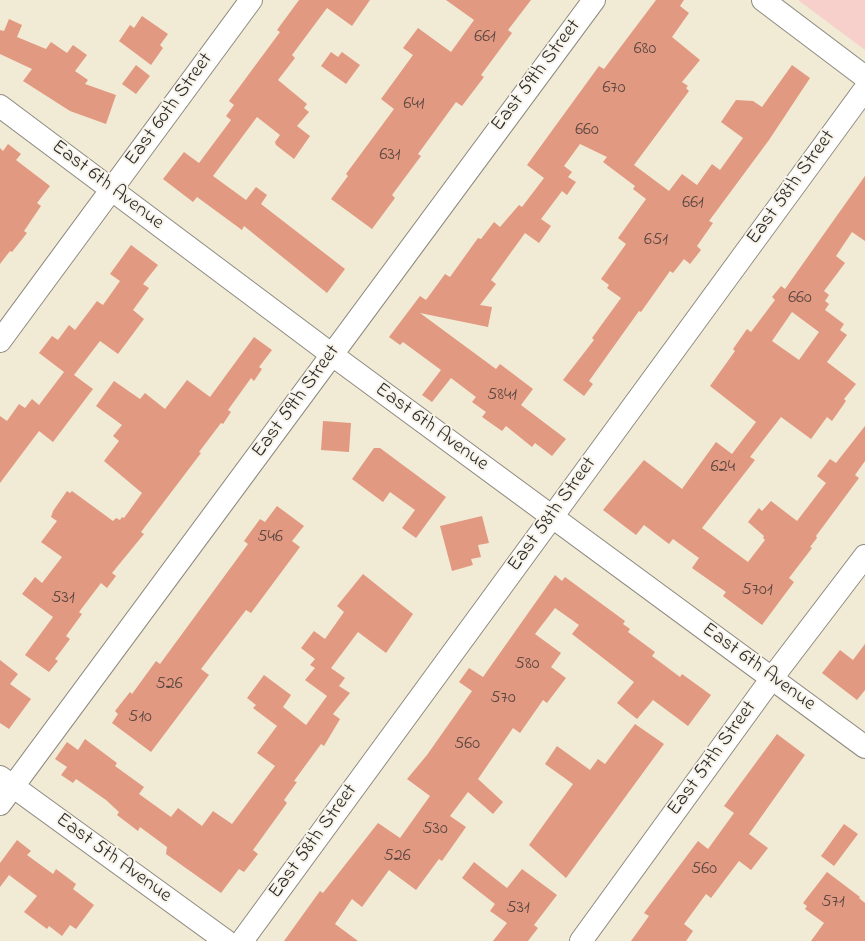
<!DOCTYPE html>
<html>
<head>
<meta charset="utf-8">
<style>
  body { margin:0 }
  canvas { display:block; background:#f1ead4 }
</style>
</head>
<body>
<canvas width="865" height="941"></canvas>
<script>
const g = document.querySelector('canvas').getContext('2d');
g.lineJoin = 'round';
function paint(path, color) { g.fillStyle = color; g.fill(path, 'evenodd'); }
function trace(path, color, width, dash) { g.strokeStyle = color; g.lineWidth = width; g.lineCap = dash ? 'butt' : 'round'; g.setLineDash(dash || []); g.stroke(path); }
function label(font, color, halo, rows, align = 'center') {
  g.font = font + ' "Indie Flower",sans-serif'; g.lineWidth = 4; g.setLineDash([]); g.textBaseline = 'middle'; g.strokeStyle = halo; g.fillStyle = color; for (const [text, x, y, turn = 0] of rows) {
    g.save(); g.translate(x, y); g.rotate((+turn || 0) * Math.PI / 180); g.textAlign = isNaN(turn) ? turn : align; if (halo) g.strokeText(text, 0, 0); g.fillText(text, 0, 0); g.restore();
  }
}
paint(new Path2D(`
  M798,0H865V50Z`), '#f7d0cb');
paint(new Path2D(`
  M299,0H370L352,26L327,8L292,55L295,58L278,80L307,104L304,108L309,112L297,126L310,136L294,159L276,145L275,142L280,135L257,117L213,176L246,200L256,187L267,195L261,204L345,269L327,293L244,226L242,230L197,197L193,202L163,179L184,152L199,163L231,120L226,116L234,105L229,101L280,32L277,30Z
  M446,0H531L508,30L512,33L481,75L484,77L462,106L456,102L418,154L421,156L392,195L395,198L372,229L331,199L348,176L346,174L394,109L381,99L413,55L403,48L418,28L451,52L474,20Z
  M656,0H684L680,6L689,13L672,37L700,60L682,82L688,86L686,88L689,91L634,165L669,191L682,174L697,185L712,164L720,170L743,138L721,122L736,100L753,101L762,107L792,65L810,78L769,140L709,221L713,223L697,246L701,250L690,264L684,259L673,273L670,271L641,312L639,311L589,381L593,384L584,396L563,380L594,340L592,338L621,298L607,288L609,285L601,279L626,244L618,238L646,199L633,189L635,186L603,162L607,157L580,144L564,166L572,172L568,177L576,182L567,195L562,191L541,219L551,226L539,243L525,233L491,280L496,284L480,305L492,307L488,327L420,313L496,369L500,364L533,389L521,405L566,439L552,456L535,443L532,447L506,426L502,431L482,417L486,412L472,402L476,397L451,378L432,402L422,395L441,370L403,342L400,345L389,337L420,296L426,300L445,274L450,277L478,238L481,239L494,222L500,227L519,205L522,207L544,178L527,165L599,66L604,69Z
  M142,16L168,34L160,45L163,48L151,65L119,41L130,25L134,28Z
  M9,19L22,25L17,37L46,49L51,42L67,53L73,45L87,55L75,71L88,80L85,84L116,95L106,124L70,111L23,81L32,69L0,54V30L4,31Z
  M331,52L338,57L342,52L360,65L346,84L321,66Z
  M136,65L150,76L136,94L122,84Z
  M8,144L21,154L16,160L50,186L37,203L41,206L24,231L27,233L12,252L10,251L0,264V148L3,151Z
  M865,176V241L852,232L836,256L845,263L824,291L829,295L825,301L829,304L825,310L844,324L840,330L847,335L827,362L856,384L844,399L846,401L832,421L827,417L811,439L781,417L750,457L755,460L702,528L748,562L765,540L763,538L764,536L748,522L759,508L762,511L771,501L797,521L826,483L817,476L830,459L836,463L865,426V461L855,475L859,478L816,536L817,538L810,547L812,548L789,578L794,582L762,625L723,596L726,592L692,568L699,558L673,539L669,544L644,525L636,535L603,510L644,460L682,489L716,442L732,454L756,422L710,386L735,351L733,349L747,329L751,332L775,300L772,297L781,286L785,289ZM792,312L819,332L799,360L772,341Z
  M131,245L158,265L143,284L149,288L133,310L144,319L118,354L100,341L74,375L93,389L53,442L39,431L0,483V416L7,421L19,404L25,408L32,399L39,405L64,372L39,353L52,336L58,340L69,325L75,330L97,301L103,305L120,281L110,274Z
  M254,337L272,350L259,367L262,369L254,381L251,378L228,410L231,412L223,424L221,423L199,452L201,453L141,532L144,534L112,573L116,576L107,588L101,583L79,612L82,614L66,636L70,639L55,659L58,661L49,672L25,655L53,617L22,594L35,577L42,583L62,557L41,542L57,521L51,517L53,511L67,491L70,493L72,491L113,521L116,518L120,520L122,517L124,518L142,493L104,461L119,441L113,436L122,425L96,406L114,381L140,399L145,393L165,409L187,380L210,397Z
  M323,421L351,423L349,452L321,450Z
  M374,448H380L446,497L416,538L402,528L415,510L390,492L383,502L352,479Z
  M277,506L304,526L292,541L300,547L251,613L246,610L201,669L209,675L151,752L112,723L118,714L115,711L130,692L132,694L156,661L160,664L248,544L244,541L260,519L265,522Z
  M482,516L489,543L478,545L481,557L471,559L473,565L452,571L440,526Z
  M363,574L413,614L386,653L358,632L331,668L345,678L339,686L350,693L333,714L340,719L324,746L321,744L294,781L297,782L284,800L287,803L253,850L258,854L244,872L239,869L221,893L166,854L167,847L140,827L138,831L117,815L119,812L106,800L76,779L73,783L61,775L67,767L55,759L67,742L78,750L85,739L117,763L115,766L144,787L139,794L171,817L178,808L202,826L213,811L232,824L275,766L257,753L277,726L253,708L256,705L247,698L264,675L291,695L283,707L306,725L327,696L305,680L315,668L310,665L315,659L301,648L314,631L325,639L344,612L337,606Z
  M555,575L562,581L565,577L625,621L623,624L630,629L628,632L655,652L652,656L680,677L682,674L711,695L688,726L653,700L637,719L617,703L634,682L572,634L579,625L555,608L535,634L561,653L551,667L566,678L547,703L543,700L520,733L513,728L478,779L503,802L493,814L468,792L450,816L466,827L442,861L439,859L416,890L389,870L362,907L352,899L335,924L358,941H284L320,891L323,893L378,823L400,838L430,796L407,779L427,755L472,691L459,682L469,668L483,677Z
  M865,644V690L857,700L822,673L840,650L853,660Z
  M0,660L18,674L10,684L31,699L9,729L0,723Z
  M635,724L664,744L566,878L529,845L573,784L545,764L557,746L590,770L598,759L605,764Z
  M777,734L805,755L749,834L768,848L751,870L739,861L711,898L706,894L684,924L693,931L686,941H631L649,916L644,913L698,841L708,849L734,813L724,806Z
  M844,824L858,834L834,866L821,856Z
  M17,840L31,851L27,855L53,874L56,869L76,884L73,889L94,905L76,929L70,925L62,936L49,926L47,929L24,912L37,896L9,875L0,887V863Z
  M474,862L507,888L522,869L557,895L534,925L538,928L528,941H493L507,923L490,911L495,904L462,878Z
  M827,872L860,897L859,898L865,903V941H811L824,923L805,909L807,906L803,903Z`), '#e29981');
const minor = new Path2D(`
  M763,0L865,77
  M0,106L331,354L865,747
  M0,341L251,0
  M0,777L226,941
  M0,804L594,0
  M242,941L865,89
  M581,941L772,678L865,556`);
trace(minor, '#8e8a80', 24);
trace(minor, '#fff', 22);
label('18px', '#594640', null, [
  ["661",485,38],
  ["680",645,50],
  ["670",614,89],
  ["641",414,105],
  ["660",587,131],
  ["631",390,156],
  ["661",693,204],
  ["651",656,241],
  ["660",800,299],
  ["5841",502,396],
  ["624",723,468],
  ["546",270,538],
  ["5701",757,591],
  ["531",63,599],
  ["580",527,665],
  ["526",169,685],
  ["570",503,699],
  ["510",140,718],
  ["560",467,745],
  ["530",435,830],
  ["526",397,857],
  ["560",704,870],
  ["571",833,903],
  ["531",518,909]
]);
label('20px', '#2b2b2b', '#f7f3e8', [
  ["East 59th Street",537,76,-53],
  ["East 60th Street",170,110,-54],
  ["East 6th Avenue",107,186,37],
  ["East 58th Street",792,188,-54],
  ["East 59th Street",297,402,-54],
  ["East 6th Avenue",431,428,36],
  ["East 58th Street",553,515,-54],
  ["East 6th Avenue",758,668,36],
  ["East 57th Street",713,759,-54],
  ["East 58th Street",314,842,-54],
  ["East 5th Avenue",113,859,36]
]);
</script>
</body>
</html>
